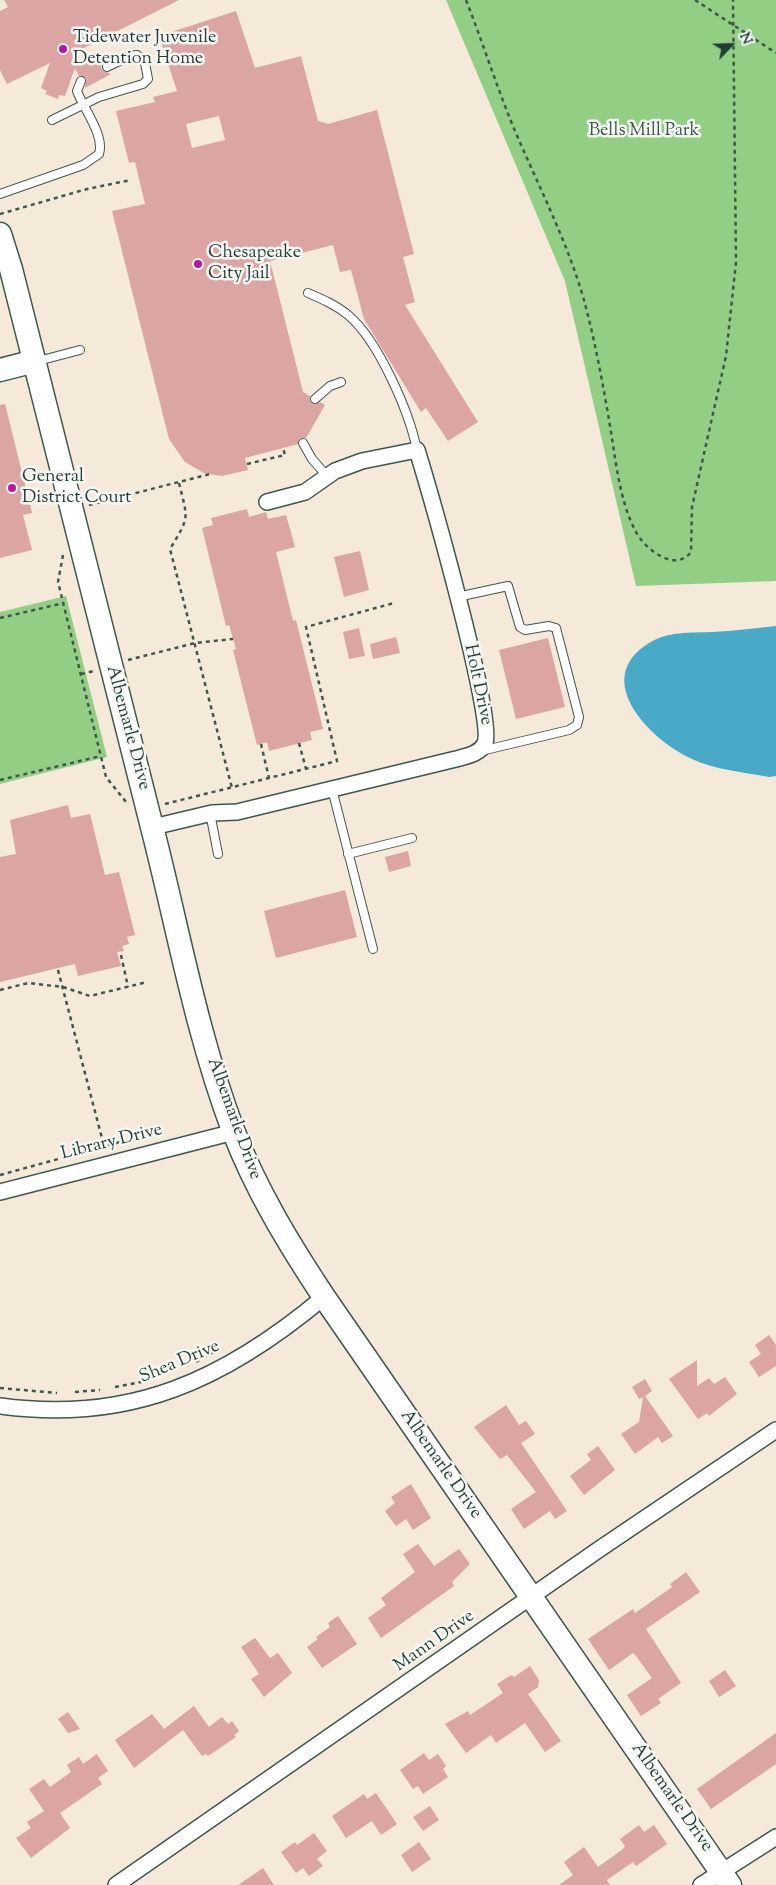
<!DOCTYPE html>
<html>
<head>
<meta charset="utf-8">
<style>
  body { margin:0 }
  #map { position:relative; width:776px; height:1885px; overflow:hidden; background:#f5e9da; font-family:"Sorts Mill Goudy",serif }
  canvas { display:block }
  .north { position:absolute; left:706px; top:20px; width:50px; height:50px; -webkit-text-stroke:4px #f6f6f2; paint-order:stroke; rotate:66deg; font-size:14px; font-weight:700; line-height:20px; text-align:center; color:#1f3d34 }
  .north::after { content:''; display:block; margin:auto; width:18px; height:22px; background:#1f3d34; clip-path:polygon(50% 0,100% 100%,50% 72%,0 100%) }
</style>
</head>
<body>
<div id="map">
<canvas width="776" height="1885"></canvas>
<div class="north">N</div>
</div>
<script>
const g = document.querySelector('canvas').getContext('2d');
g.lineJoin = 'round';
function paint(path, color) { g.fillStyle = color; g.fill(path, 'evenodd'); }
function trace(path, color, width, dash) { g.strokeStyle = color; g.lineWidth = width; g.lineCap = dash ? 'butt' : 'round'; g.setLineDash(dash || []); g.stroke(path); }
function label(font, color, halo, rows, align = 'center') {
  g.font = font + ' "Sorts Mill Goudy",serif'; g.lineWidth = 5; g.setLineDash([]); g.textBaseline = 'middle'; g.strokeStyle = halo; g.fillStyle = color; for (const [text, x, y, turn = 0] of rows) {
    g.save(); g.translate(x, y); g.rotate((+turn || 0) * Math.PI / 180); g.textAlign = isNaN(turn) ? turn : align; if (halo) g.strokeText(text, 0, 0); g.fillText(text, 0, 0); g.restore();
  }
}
paint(new Path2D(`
  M446,0H776V581L636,586L565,281Z
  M66,596L107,757L0,784V612Z`), '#92ce84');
paint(new Path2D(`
  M776,626V776L769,777C744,772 715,770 692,759C650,740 590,679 649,643C669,631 690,633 712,632C733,631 755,628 776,626Z`), '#48aac7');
paint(new Path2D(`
  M4,0H179L76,52L78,58L77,63L102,55L105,62L101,66L102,70L111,74L85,88L86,78L79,76L75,68L65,96L59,95L58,99L45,94L47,91L41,88L50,63L7,84L0,70V11L8,7Z
  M236,11L255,68L301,56L318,121L328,124L377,110L414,254L403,257L415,302L405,305L478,422L448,441L426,408L421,412L364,319L351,270L340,272L333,245L270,261L303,392L310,396V401L313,404L320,402L325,405L306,438H300L298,444L245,458L248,470L222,476L204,473L185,462L169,439L112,211L145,204L135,162L129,163L116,111L155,102L153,97L177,91L159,36ZM219,116L225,140L192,148L186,124Z
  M5,404L32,513L23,515L32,550L0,558V405Z
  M247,509L249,517L266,512L268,519L286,515L295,547L276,552L293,621L296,620L323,729L310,732L312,740L269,751L267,742L257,745L233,650L236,649L229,625L226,626L202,528L213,525L211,518Z
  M360,551L369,590L344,597L334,557Z
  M359,628L365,656L349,659L343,632Z
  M396,637L400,653L373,659L370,644Z
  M548,638L565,707L516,719L499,650Z
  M68,805L71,818L90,814L105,875L119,872L135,935L127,937L129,944L122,946L124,951L117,952L121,966L78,976L75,964L0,982V857L16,854L10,820Z
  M408,851L411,866L389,872L385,857Z
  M345,890L357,937L276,958L264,911Z
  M769,1335L776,1345V1366L759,1377L749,1362L761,1354L755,1345Z
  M697,1360V1386L709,1378L714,1384L725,1377L737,1394L709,1416L707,1413L698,1419L669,1379Z
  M645,1379L652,1391L645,1396L673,1436L662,1443L658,1437L635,1454L621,1434L639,1422L643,1397L639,1399L632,1387Z
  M506,1405L519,1425L526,1421L535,1434L521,1443L567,1511L555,1519L550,1511L524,1529L511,1509L536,1492L507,1455L500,1459L474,1427Z
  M598,1446L615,1470L584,1495L570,1476L591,1460L587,1454Z
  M411,1484L431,1518L413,1530L406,1519L396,1526L385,1511L395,1503L391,1497Z
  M418,1544L434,1566L459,1549L470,1564L452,1582L454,1586L381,1638L368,1618L386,1605L381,1598L415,1572L403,1554Z
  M686,1572L700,1592L646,1629L681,1683L658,1699L661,1703L641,1716L627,1695L652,1678L636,1656L633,1653L609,1670L588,1639L633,1609L635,1613L672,1587L670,1584Z
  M338,1616L357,1644L322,1668L307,1647L318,1639L316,1637L330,1627L328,1623Z
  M255,1638L270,1658L278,1653L292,1673L264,1697L251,1679L259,1674L241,1647Z
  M530,1666L539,1680L538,1687L528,1694L561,1741L545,1752L525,1723L496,1743L491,1735L466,1753L445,1724L468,1711L470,1715L503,1693L497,1684L508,1677L512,1675L514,1677Z
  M725,1670L736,1686L719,1697L709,1681Z
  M194,1706L209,1727L222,1717L228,1724L232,1721L239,1731L234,1735L236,1737L208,1756L206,1754L202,1756L183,1730L134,1768L115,1740L152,1714L164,1729Z
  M68,1712L80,1729L68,1733L58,1719Z
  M776,1733V1764L711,1809L697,1789Z
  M424,1753L429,1760L438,1754L446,1766L443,1769L448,1777L423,1794L418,1786L413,1789L400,1770Z
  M97,1754L108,1771L98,1778L102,1784L60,1813L70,1828L31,1858L16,1838L31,1828L27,1822L44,1811L29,1789L44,1779L50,1787L71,1772L67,1765L79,1757L83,1764Z
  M376,1793L397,1824L381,1835L372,1821L346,1838L332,1816L364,1794L367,1799Z
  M430,1806L439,1820L423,1831L413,1817Z
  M639,1825L644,1832L654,1825L667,1844L636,1866L633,1862L607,1880L610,1885H559L573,1875L564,1862L584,1847L598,1867L623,1849L625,1846L620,1839Z
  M314,1833L327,1851L317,1859L323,1866L309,1876L303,1868L296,1873L281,1852L295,1842L297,1845Z
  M419,1842L431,1859L412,1872L401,1855Z
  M263,1868L274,1885H238Z`), '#dba5a3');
const lane = new Path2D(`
  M52,120L99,97L143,84L148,79L145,63L137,55L130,56L107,67
  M0,194L83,165L99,154C105,135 83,108 77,91L81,81
  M308,293C322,299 336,305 348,315C378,340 409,411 417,450
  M38,361L80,350
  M315,399L330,386L341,382
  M303,443L312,459L327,476
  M457,597L508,586L520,627L525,630L549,626L556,628L579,717L577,725L569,730L481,751
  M332,789L373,949
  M210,813L218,854
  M348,854L412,838`);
const street = new Path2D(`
  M153,827L212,813L237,812L266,805L456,759C467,756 480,754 485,743C495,719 429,489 417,450L362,461L335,471L305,492L267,502
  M0,1192L234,1132
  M0,1406C131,1424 226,1379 324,1297
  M116,1885L601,1548L776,1430
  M701,1885L776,1837`);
const secondary = new Path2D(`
  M0,234L11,269C57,455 106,641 152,827C178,928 196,1032 233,1130C256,1190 289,1244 324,1297L730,1885
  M0,370L35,361`);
trace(lane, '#3f574d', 10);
trace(street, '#3f574d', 18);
trace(secondary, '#3f574d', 25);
trace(new Path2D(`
  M466,0C483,43 497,88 515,131C539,187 567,241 584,300C595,341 603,384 610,426C616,461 619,500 636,532C645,549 675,573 691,552L692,507L726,356L736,262L733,0
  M695,0L776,53
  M0,214L87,189L131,180
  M247,464L285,455L283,448
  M179,483C188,520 190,516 170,549L232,788
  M89,505L210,474
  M63,555L58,582L106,777L126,802
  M0,618L64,603
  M128,660L195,643L233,639
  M81,674L94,671
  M299,743L306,769
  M261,744L269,778
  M0,780L101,756
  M165,804L337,761L306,627L394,603
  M121,955L128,987
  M58,970L104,1146
  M0,990L28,983L63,987L90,996L147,982
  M0,1175L120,1142
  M196,1362L218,1349
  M115,1387L141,1382
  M0,1388L57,1393
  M75,1392L100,1390`), '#3f574d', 2.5, [4, 4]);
trace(lane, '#fff', 8);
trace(street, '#fff', 15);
trace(secondary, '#fff', 22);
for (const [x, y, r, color] of [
  [63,49,5,"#b5179e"],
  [198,264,5,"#b5179e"],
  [12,488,5,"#b5179e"]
]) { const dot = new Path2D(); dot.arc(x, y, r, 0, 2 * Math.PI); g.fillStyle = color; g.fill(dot); trace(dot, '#f6f6f2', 2); }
label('18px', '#1f3d34', '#f6f6f2', [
  ["Tidewater Juvenile",73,39],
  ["Detention Home",73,60],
  ["Chesapeake",208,254],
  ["City Jail",208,275],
  ["General",22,478],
  ["District Court",22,499]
], 'left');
label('18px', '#365a44', '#f6f6f2', [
  ["Bells Mill Park",644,132]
]);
label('18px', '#1f3d34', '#f6f6f2', [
  ["Holt Drive",477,685,78],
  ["Albemarle Drive",127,728,75],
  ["Albemarle Drive",233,1119,70],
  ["Library Drive",112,1143,-14],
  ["Shea Drive",180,1363,-23],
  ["Albemarle Drive",440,1465,55],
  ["Mann Drive",435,1642,-35],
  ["Albemarle Drive",671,1798,55]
]);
</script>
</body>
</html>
